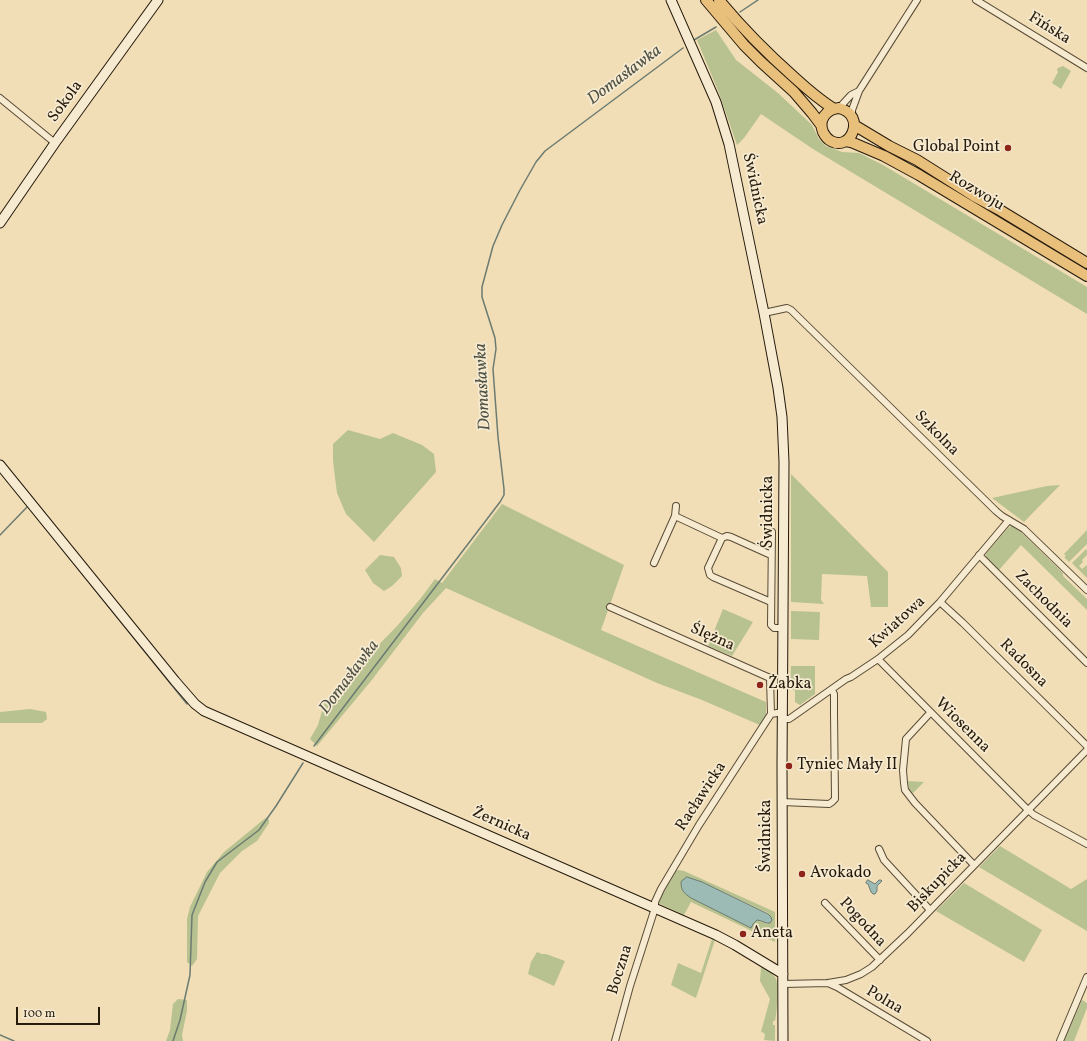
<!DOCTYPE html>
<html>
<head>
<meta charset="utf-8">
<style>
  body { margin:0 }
  #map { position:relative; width:1087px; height:1041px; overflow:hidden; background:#f1deb6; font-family:Vollkorn,serif }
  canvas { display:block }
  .scale { position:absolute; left:16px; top:1007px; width:84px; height:18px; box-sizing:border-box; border:2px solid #251a0c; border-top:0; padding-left:5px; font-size:12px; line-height:14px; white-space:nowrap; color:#251a0c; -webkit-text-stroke:3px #f6ead0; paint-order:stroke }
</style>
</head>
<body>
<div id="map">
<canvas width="1087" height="1041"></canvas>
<div class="scale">100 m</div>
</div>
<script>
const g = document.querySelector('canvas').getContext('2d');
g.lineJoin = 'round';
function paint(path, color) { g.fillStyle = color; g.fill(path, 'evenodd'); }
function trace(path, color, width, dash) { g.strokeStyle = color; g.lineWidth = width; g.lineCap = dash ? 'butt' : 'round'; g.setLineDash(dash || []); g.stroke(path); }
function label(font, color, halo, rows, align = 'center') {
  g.font = font + ' Vollkorn,serif'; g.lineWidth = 3.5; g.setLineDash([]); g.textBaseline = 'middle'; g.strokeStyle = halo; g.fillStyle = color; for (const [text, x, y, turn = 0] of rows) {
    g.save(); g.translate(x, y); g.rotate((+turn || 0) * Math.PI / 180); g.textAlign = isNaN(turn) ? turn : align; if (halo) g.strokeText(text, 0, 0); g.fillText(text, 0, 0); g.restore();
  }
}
paint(new Path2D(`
  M716,30L736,60L778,93L812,125L819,139L826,146L842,152L859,153L883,165L1087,287V314L813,149L761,114L744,138L737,145L719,93L697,40Z
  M1063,66L1071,71L1061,89L1052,83L1058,72L1057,70L1058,68Z
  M348,430L380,439L393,433L422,445L434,454L436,472L374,542L346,514L337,493L333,461V444Z
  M791,474L888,572V607H871L867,576L822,574L821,600L824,604L791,602Z
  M1060,485L1024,522L992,498L1047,486Z
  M502,504L624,565L601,630L766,702V718L762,726L702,700L657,683L446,588L423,613L371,681L317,746L310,739L318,725L324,704L336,689L397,626L421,598L435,579L442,583Z
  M1012,526L1021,532L1063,573V576L1087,599V610L1021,545L999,570L986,557V554L1006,530L1009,527Z
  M1087,530V544L1069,562L1064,557L1066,556L1064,554Z
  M1086,549L1087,550V555L1082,560L1083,562L1079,566L1082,569L1087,565V578L1072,563Z
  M380,555L394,557L401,568L402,576L392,586L384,591L373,583L365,570Z
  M723,609L753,622L732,656L708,646Z
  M791,611L820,612L819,640L791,639Z
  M791,666H815V694L800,705L795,702V691L790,687Z
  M30,709L46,712L47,719L42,723H0V712Z
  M908,781L924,782L913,793L909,789Z
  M267,817L269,820V823L257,841L242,851L220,873L198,916L197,959L192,966L187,962V919L190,907L207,872L224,852L263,820Z
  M1000,846L1071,889L1087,879V931L979,867Z
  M679,870L684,871L775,912V942L691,902L684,915L658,903V900L673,871ZM687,877L702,882L768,913L771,917L767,924L761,920H757L753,924Z
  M964,883L1042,930L1024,962L936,911Z
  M712,939L715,940L696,998L671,985L678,963L701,973Z
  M537,952L542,954H546L565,961L554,986L528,974L531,962Z
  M761,967C767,969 773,973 776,979C779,986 777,1013 775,1021H773V1025H775V1041L764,1040L765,1035L764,1033L761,1032L770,999L760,981Z
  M178,999L187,1000V1011L182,1035L183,1041H166L170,1030L173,1004Z
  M1082,1000L1087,1003V1008L1074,1041H1064Z`), '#b7c290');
const water = new Path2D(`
  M687,877L702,882L768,914L771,917L772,920L770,923C765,924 762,920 757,920L753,924L751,928L691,898C684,893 681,891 681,882Z
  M868,880L875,884L879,880H881L882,881L877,886V891L875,894H873L871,892L868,884L866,883Z`);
paint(water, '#9cbbb5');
trace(water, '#6c7b71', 1);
trace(new Path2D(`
  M740,12L758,0
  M694,40L716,27
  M0,472L187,704
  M0,535L28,506
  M314,746L500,502L504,495V489L498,437L493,369L496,349L495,338L482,297V287L493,246L502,225L520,190L536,162L545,151L683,48
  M0,1035L14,1041
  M173,1041L180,1020L190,975L192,915L205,882L217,862L259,830L276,806L303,763`), '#6c7b71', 1.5);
const street = new Path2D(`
  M976,0L1087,68
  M0,98L55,143
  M839,108L851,95L859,91
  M852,116V110L859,91L917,0
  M764,313L787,308L791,310L996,511L1002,516L1024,529L1087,590
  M675,516L722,538
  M772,532L771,625L774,628H783
  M979,555L1087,663
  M654,563L675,516L676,506
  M771,602L713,577L710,575L708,568L722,538L727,536L731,537L771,555
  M940,602L963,623L1087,746
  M610,607L770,678L771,714
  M878,659L1028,810L1034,815L1087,844
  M930,713L906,739L903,770L904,783L905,790L915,803L974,865
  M783,719H789L792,717L846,679L851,677L878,659L908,635L940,602L1009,520
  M782,802L829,804L832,802L835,799L834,713V694L832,690
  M879,849L884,860L930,910
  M825,903L880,960
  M828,983L837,987L927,1041
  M783,984L828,983L846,980L861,974L872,967L908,933L1087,750
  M615,1041L630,986L655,908V902L661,889L699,825L771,714L783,712
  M1060,1041L1087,977`);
const secondary = new Path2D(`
  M671,0L716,102L729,144L764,313L778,388L782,417L784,462L782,766L783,1041
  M0,223L57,140L158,0
  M0,465L175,681L195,704L204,711L716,935L735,945L783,974`);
const primary = new Path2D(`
  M706,0L744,45L761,62L794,92L812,113L821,125
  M719,0C742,28 768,54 795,78C807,89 820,100 834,109
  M839,108C867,115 851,152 831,141C827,139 825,136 823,132C818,120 826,109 839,108Z
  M854,125L889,146L917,160L974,196L998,209L1087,263
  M846,141L851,142L884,156L919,175L1087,276`);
trace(street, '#584b36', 8);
trace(secondary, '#251a0c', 11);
trace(primary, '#251a0c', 12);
trace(street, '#f6ead0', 6);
trace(secondary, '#f6ead0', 9);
trace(primary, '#e8bf7b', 10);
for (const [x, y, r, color] of [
  [1008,148,4,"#8f2418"],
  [760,685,4,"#8f2418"],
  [789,766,4,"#8f2418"],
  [802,874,4,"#8f2418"],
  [743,934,4,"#8f2418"]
]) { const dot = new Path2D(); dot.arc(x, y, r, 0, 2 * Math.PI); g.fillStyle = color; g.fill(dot); trace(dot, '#f6ead0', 1.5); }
label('16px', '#251a0c', '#f6ead0', [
  ["Fińska",1049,29,32],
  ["Sokola",66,102,-54],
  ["Świdnicka",754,189,78],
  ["Rozwoju",976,192,31],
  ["Szkolna",936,434,45],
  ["Świdnicka",769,512,-90],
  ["Zachodnia",1043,600,45],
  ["Kwiatowa",898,623,-42],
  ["Ślężna",712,638,24],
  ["Radosna",1023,664,45],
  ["Wiosenna",962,726,45],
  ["Racławicka",702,797,-57],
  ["Żernicka",501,825,24],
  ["Świdnicka",767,836,-90],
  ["Biskupicka",938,883,-46],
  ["Pogodna",862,923,47],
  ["Boczna",621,970,-73],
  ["Polna",884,1001,31]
]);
label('16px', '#251a0c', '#f6ead0', [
  ["Global Point",1000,148,"right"],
  ["Żabka",768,685],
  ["Tyniec Mały II",797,766],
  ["Avokado",810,874],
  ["Aneta",751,934]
], 'left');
label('italic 17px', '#4f5247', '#f6ead0', [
  ["Domasławka",625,76,-37],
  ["Domasławka",484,387,-93],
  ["Domasławka",350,678,-53]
]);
</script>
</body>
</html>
